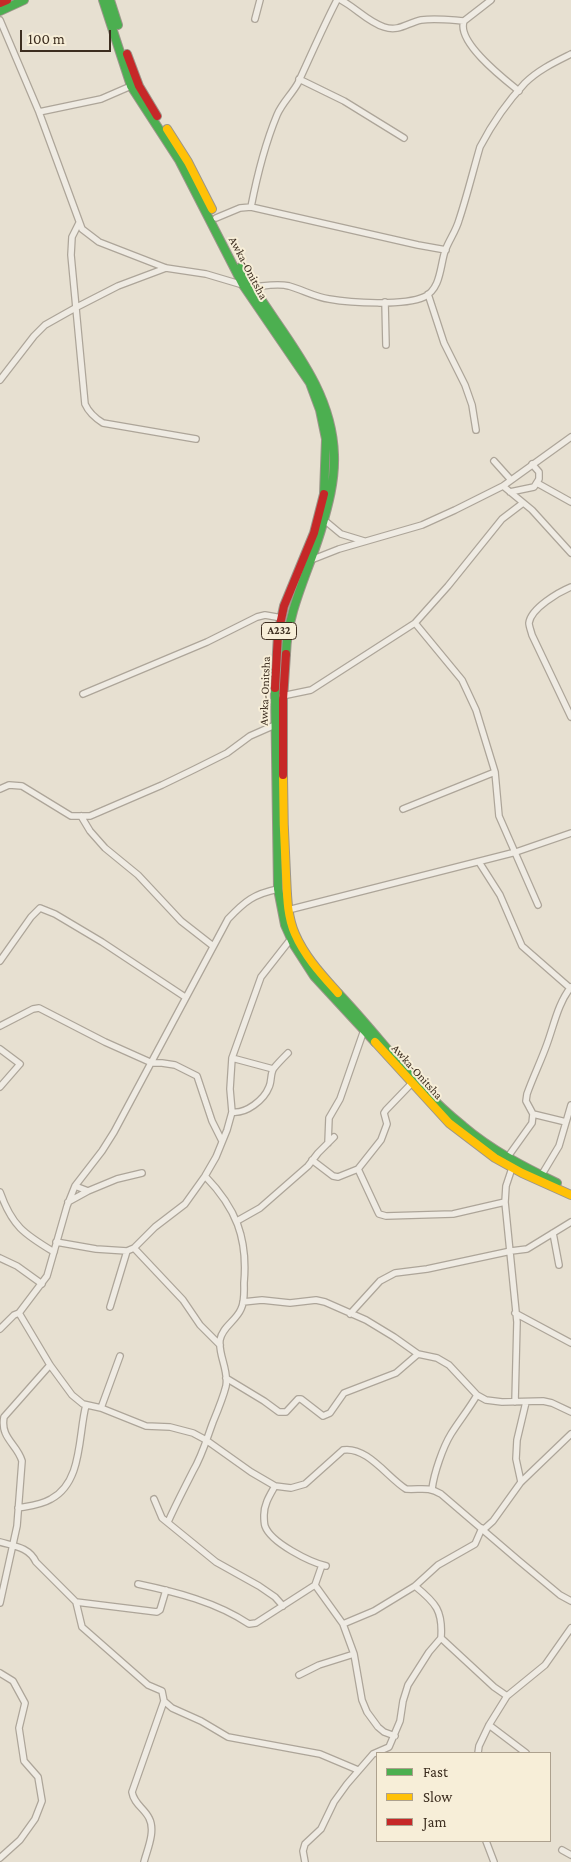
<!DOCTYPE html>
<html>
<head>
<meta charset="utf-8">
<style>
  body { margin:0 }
  #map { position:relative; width:571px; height:1862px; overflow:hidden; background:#e7e0d1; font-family:"Crimson Pro",serif }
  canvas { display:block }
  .legend { position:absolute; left:376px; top:1752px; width:175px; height:90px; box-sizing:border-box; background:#f7eed8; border:1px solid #ada18e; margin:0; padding:6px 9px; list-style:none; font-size:15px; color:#3d2e20 }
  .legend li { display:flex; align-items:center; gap:10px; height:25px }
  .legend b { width:25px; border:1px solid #ada18e }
  .scale { position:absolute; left:20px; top:30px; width:91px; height:22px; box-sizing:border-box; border:2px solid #3d2e20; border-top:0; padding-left:6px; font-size:15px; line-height:18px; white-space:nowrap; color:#3d2e20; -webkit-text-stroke:4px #f7eed8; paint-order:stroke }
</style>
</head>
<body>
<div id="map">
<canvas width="571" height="1862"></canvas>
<ul class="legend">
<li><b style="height:6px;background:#4caf50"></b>Fast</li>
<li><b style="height:6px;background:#ffc107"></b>Slow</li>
<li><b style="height:6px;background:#c62828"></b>Jam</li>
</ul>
<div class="scale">100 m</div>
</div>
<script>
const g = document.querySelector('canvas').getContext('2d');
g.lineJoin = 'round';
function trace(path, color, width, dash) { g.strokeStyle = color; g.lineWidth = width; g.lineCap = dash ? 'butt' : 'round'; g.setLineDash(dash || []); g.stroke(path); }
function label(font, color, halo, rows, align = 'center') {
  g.font = font + ' "Crimson Pro",serif'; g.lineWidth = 4; g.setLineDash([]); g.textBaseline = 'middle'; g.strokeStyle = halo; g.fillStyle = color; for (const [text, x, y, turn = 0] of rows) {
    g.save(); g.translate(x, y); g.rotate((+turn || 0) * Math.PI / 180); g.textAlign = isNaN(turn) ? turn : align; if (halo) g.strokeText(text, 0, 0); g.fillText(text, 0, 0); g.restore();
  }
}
const street = new Path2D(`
  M341,0C356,8 368,22 384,27C399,32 407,23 421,20C436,18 450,20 464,21L491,0
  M255,19L260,0
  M0,20L39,112L82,229L99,242L166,268L206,274L243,285
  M464,21C456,42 504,79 519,91
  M299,79L344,101L404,138
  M39,112L101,99L131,86
  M251,207C257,176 265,144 277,115C282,103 292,94 298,83C311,55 323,27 337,0
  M216,218L240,208L251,207L418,245L446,250
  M79,223L72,237L71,255L85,404C89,413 95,418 103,423L196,439
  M252,287C265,286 277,283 289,286C303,290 315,297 329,299C351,303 404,306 424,297C441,289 440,266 445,251C449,240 456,231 459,220C467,196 473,171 480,147C492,124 508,101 525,83C538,70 555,62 571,54
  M428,294L444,343L465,385L472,405L476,430
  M385,302L386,345
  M0,380L34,336L45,325L77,307L118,286L166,268
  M494,461L511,480
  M537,483L571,502
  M503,486L532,510L571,553
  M510,492L534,487L539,479V472L532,464
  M323,519L341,534L364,541
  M311,560L339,549L422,525L455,510L503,486L571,437
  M571,587C559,592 531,608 529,623C529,626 531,631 532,635L571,717
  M415,623L462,680L476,710L495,772L499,816L538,905
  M83,694L207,642L257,617L265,615L282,618
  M282,696L311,690L415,623L448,586L502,519L523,503
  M0,789L9,785L22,786L71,816H90L162,785L195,769L227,753L250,736L275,725
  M403,809L495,772
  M81,816L90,831L105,848L138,875L181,921L213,946
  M479,862L500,895L522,946L570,988
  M288,910L516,852L571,833
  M0,961L31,917L40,908L55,914L102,942L185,997
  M0,1026L33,1009L39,1008L105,1042L152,1063H162L175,1065L197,1076L212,1121L222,1141
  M0,1049L20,1064L0,1087
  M232,1058L273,1069
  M232,1112C246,1114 264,1100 269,1087C272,1081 270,1073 274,1068C278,1063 283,1058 288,1053
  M533,1114L566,1122
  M328,1143L329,1118L340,1099L364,1030
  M507,1158L532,1123L533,1114L526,1101L527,1094C533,1077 541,1061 547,1044C554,1025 558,1003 571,987
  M312,1160L333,1176L338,1177L358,1169L381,1140L387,1124L384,1113L386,1110L411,1084
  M512,1168L506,1186L505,1202L517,1322L515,1402
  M358,1169L378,1212L379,1214L386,1216L453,1214L505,1202
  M541,1176L559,1146L571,1105
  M75,1186L88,1191L117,1179L142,1173
  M0,1192C12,1226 24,1234 54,1252
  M68,1202L88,1191
  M237,1221L260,1208L308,1166L318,1153L334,1137
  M553,1233L559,1265
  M56,1242L96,1249L127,1251L134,1248L155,1227L185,1204L205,1176L216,1157L227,1130L232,1112L230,1089L232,1058L261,977L290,940
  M134,1248L183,1300L200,1325L220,1345
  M0,1258L17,1266L42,1284
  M243,1302L262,1300L290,1303L316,1300L325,1302L366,1320L394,1337L418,1354L437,1358L449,1365L477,1395L486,1400L502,1402L543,1401L552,1403L571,1412
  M110,1307L127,1251
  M19,1313L50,1365L72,1395L83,1404L101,1408L146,1426L170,1427L193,1433L206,1440L251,1472L275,1486L291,1488L305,1484L343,1450C367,1446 388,1478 406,1489C421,1490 427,1486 441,1494L518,1560L560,1595L571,1601
  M515,1313L571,1343
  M350,1314L380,1281L395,1273L427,1269L511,1251L527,1249L571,1222
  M0,1329L14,1315L19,1313L47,1276L67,1206L75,1186L102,1151L114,1132L228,919C245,901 254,894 278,889
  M226,1378L264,1401L279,1412H286L298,1399H301L323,1416L330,1413L344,1393L396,1373L418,1354
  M101,1408L120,1356
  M521,1482L516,1459L517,1440L526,1402
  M275,1486C270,1495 264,1504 264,1515C264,1518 264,1523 265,1526C271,1543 310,1562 326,1566
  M432,1489C434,1473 443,1447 451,1434C459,1421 469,1409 477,1395
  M154,1499L162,1518L216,1562L259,1586L275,1597L283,1606
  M18,1508C29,1506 41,1505 51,1499C83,1482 78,1435 86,1405
  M168,1522C176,1504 184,1489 193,1471C202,1456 207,1438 213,1422C218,1410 223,1398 226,1386C229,1370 218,1355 220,1340C222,1327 236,1321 241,1309C245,1301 244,1291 244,1283C248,1238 236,1208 205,1176
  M483,1530L493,1521L521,1482L571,1434
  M0,1542C14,1546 29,1547 36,1562L76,1602L82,1627L148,1685L162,1691L164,1701L132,1792C134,1804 144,1808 149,1818C156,1831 147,1850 144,1862
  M138,1584C176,1592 216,1602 249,1624L256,1623L315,1585L322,1565
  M315,1585L343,1624L354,1654L362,1700L367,1712L378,1727L384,1732L395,1736
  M76,1602L157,1612L160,1610L166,1590
  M0,1603L17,1526L22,1461C17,1444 0,1438 4,1417L50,1365
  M343,1624L374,1611L415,1586L438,1565L475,1544L482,1528
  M441,1638L494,1687L507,1696
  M0,1673L13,1681L25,1703L19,1728L24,1761L38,1777L42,1801L35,1819L20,1840L0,1858
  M299,1675L319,1665L354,1654
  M164,1701L172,1708L201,1721L228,1737L320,1754L358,1770
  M489,1725L526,1753
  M478,1753L479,1746L489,1725L507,1696L545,1665L571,1628
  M486,1841L494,1862
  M562,1850L571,1855
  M305,1862L303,1851L305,1844L321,1829L334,1802L347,1784L373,1754L389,1747L400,1721L403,1701L408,1685L429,1652L441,1638C443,1611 436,1603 415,1586`);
const fast = new Path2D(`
  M103,0L131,86L179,160L243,285L310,383L320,410L326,439L324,494
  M110,0L118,25
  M0,11L24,0
  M241,267C275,329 332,381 334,455C335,481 328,506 321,530C309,571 287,611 286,654
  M275,688L278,889L285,925L294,945L314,976L375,1042
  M338,993C380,1037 415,1088 463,1126C491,1150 524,1167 557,1183`);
const slow = new Path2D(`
  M167,129L188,162L212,209
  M283,775C283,808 284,841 286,874C287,895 287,916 295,934C305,957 322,975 338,993
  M375,1042L449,1123L495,1158L522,1173L571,1195`);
const jam = new Path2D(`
  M0,3L7,0
  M127,54L139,86L157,116
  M275,688L278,634L284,606L314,533L324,494
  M283,775V700L286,654`);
trace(street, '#ada599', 8);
trace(fast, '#9c958a', 10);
trace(slow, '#9c958a', 10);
trace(jam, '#9c958a', 10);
trace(street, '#efebe3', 5.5);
trace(fast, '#4caf50', 8);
trace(slow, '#ffc107', 8);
trace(jam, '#c62828', 8);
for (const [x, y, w] of [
  [279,631,35]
]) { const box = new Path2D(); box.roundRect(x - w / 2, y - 8.5, w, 17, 4); g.fillStyle = '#f7eed8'; g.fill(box); trace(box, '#3d2e20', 1); }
label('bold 11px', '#3d2e20', null, [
  ["A232",279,631]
]);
label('12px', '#3d2e20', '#f7eed8', [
  ["Awka-Onitsha",248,268,62],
  ["Awka-Onitsha",265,691,-88],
  ["Awka-Onitsha",417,1072,48]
]);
</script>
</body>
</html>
